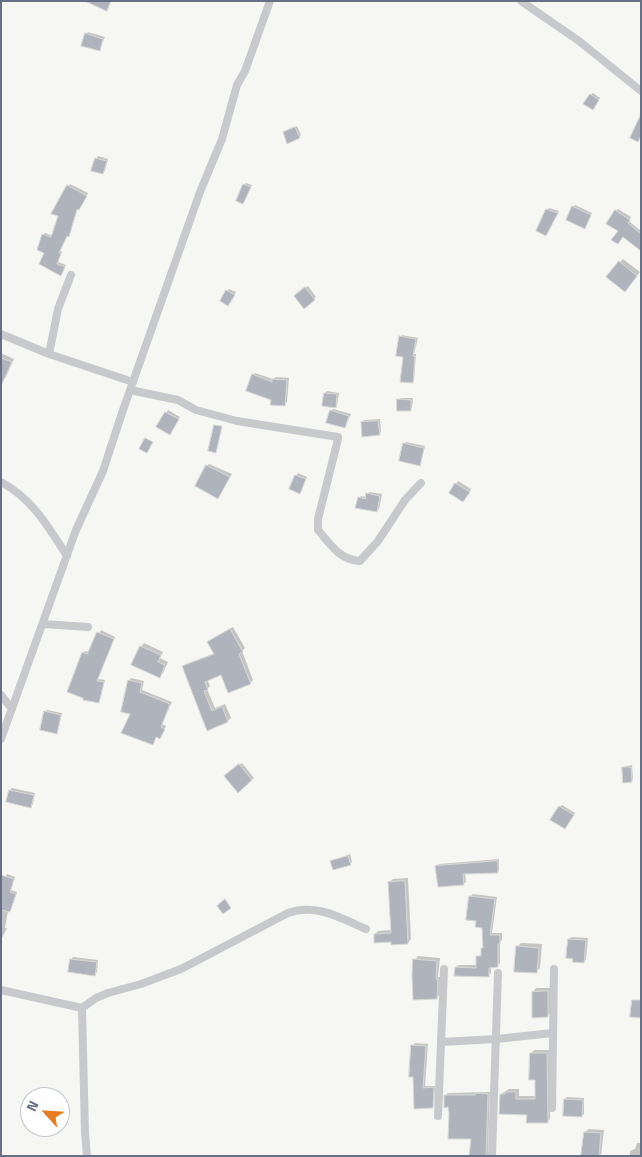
<!DOCTYPE html>
<html>
<head>
<meta charset="utf-8">
<style>
  body { margin:0 }
  #map { position:relative; width:642px; height:1157px; overflow:hidden; background:#f6f7f3; font-family:"Titillium Web",sans-serif }
  canvas { display:block }
  .frame { position:absolute; inset:0; border:2px solid #657085; pointer-events:none }
  .north { position:absolute; left:20px; top:1087px; width:50px; height:50px; box-sizing:border-box; background:#fff; border:1px solid #c1c6ce; border-radius:50%; rotate:296deg; font-size:14px; font-weight:700; line-height:20px; text-align:center; color:#657085 }
  .north::after { content:''; display:block; margin:auto; width:18px; height:22px; background:#e77c23; clip-path:polygon(50% 0,100% 100%,50% 72%,0 100%) }
</style>
</head>
<body>
<div id="map">
<canvas width="642" height="1157"></canvas>
<div class="frame"></div>
<div class="north">N</div>
</div>
<script>
const g = document.querySelector('canvas').getContext('2d');
g.lineJoin = 'round';
function paint(path, color) { g.fillStyle = color; g.fill(path, 'evenodd'); }
function trace(path, color, width, dash) { g.strokeStyle = color; g.lineWidth = width; g.lineCap = dash ? 'butt' : 'round'; g.setLineDash(dash || []); g.stroke(path); }
paint(new Path2D(`
  M88,32L105,37L99,50L86,34Z
  M593,93L600,98L595,107L591,95Z
  M297,126L301,135L299,137L284,133Z
  M98,156L108,159L105,171L103,173L96,159Z
  M246,183L252,185L243,203L244,185Z
  M70,184L88,193L81,207L78,208L70,233L68,235L60,251L62,252L58,262L66,265L62,273L46,252L43,235L45,233L53,236L60,215L53,213Z
  M575,205L592,213L586,225L573,207Z
  M549,208L559,211L546,235L547,210Z
  M618,209L631,217L629,221L641,231V249L619,231L616,211Z
  M623,259L640,272L628,287L620,262Z
  M308,286L316,297L304,307L297,294Z
  M229,289L236,292L228,305L227,291Z
  M402,335L418,338L414,354H416L414,380L412,382L404,356L401,337Z
  M1,353L14,359L6,377L3,381L1,380Z
  M255,373L273,379L276,377L289,378L287,402L285,404L272,399L253,375Z
  M327,391L339,393L337,405L333,409L351,414L345,427L331,411L335,407L325,393Z
  M401,398H413L412,408L410,410L399,400Z
  M168,410L180,417L170,433L158,427Z
  M380,419L381,432L379,434L362,423L364,420Z
  M406,442L425,446L421,462L419,464L404,444Z
  M209,464L232,474L218,497L207,466Z
  M298,473L307,477L300,492L296,476Z
  M458,481L471,489L465,499L450,493Z
  M369,492L382,494L379,509L376,511L359,498L361,496L367,497Z
  M233,627L245,648L242,651L253,680L250,683L222,674L207,679L210,686L207,689L215,708L225,704L231,718L228,721L208,729L184,667L186,664L215,653L209,642Z
  M101,630L115,637L98,679L105,680L100,700L98,702L83,653L85,651L89,652Z
  M144,643L163,652L160,658L168,662L163,673L159,676L141,647Z
  M131,678L144,681L142,690L172,702L162,724L166,726L162,735L157,736L153,744L131,713L129,681Z
  M47,710L62,713L58,731L56,733L45,712Z
  M242,763L254,778L238,791L226,776Z
  M632,765L633,779L631,781L623,768L626,766Z
  M12,788L35,793L33,804L31,806L10,790Z
  M562,805L575,813L567,825L560,807Z
  M350,854L352,862L350,864L332,861Z
  M499,859V870L497,872L465,873L466,882L463,884L436,866L439,864Z
  M7,874L15,877L11,890L17,892L11,909L8,911L5,928H7L2,938L1,887Z
  M408,878L411,939L408,943L392,941L375,934L378,931L392,930L389,882L393,879Z
  M473,894L497,897L492,933H502V940L500,942V963L497,966L491,967V973L488,976L456,967L459,965H477V957L482,954V949L484,947L483,927L477,920L470,897Z
  M572,937L588,938L586,959L584,962L569,939Z
  M521,943L542,944L540,968L536,972L517,947Z
  M418,956L440,958L438,977H441L440,994L437,997L415,960Z
  M73,957L98,960L97,972L95,974L71,960Z
  M536,988H551V1012L547,1016L533,992Z
  M415,1043L428,1044L425,1086H435L434,1105L432,1107L415,1108L413,1046Z
  M534,1050H550V1119L547,1122L528,1114L501,1094L509,1089H519V1096H536V1079L531,1054Z
  M490,1092L488,1153L489,1156H471L472,1138L450,1113L446,1095L448,1093Z
  M567,1097L584,1098V1114L581,1116L565,1099Z
  M589,1129L604,1130L601,1156H582L585,1132Z
  M637,1143H641V1156H630V1151L635,1149Z`), '#0003');
const building = new Path2D(`
  M85,1H111L107,11Z
  M85,33L103,39L100,51L81,46Z
  M590,94L599,100L593,110L583,104Z
  M641,114V136L638,142L630,138Z
  M295,127L300,138L287,144L283,132Z
  M95,158L107,161L103,174L91,171Z
  M243,184L251,187L243,204L236,201Z
  M67,185L87,196L79,210L77,209L69,237L67,236L59,253L61,254L57,264L65,267L61,276L39,264L44,253L37,250L42,234L51,237L58,216L51,214Z
  M572,206L591,215L585,229L566,220Z
  M546,209L558,213L546,236L536,231Z
  M615,210L630,220L628,223L641,234V251L623,237L618,244L611,240L618,231L606,224Z
  M619,261L637,276L625,292L606,277Z
  M305,287L315,300L304,309L294,296Z
  M226,290L235,295L228,306L220,301Z
  M399,336L416,339L413,356H415L413,383L400,382L403,357L396,356Z
  M1,358L12,362L1,386Z
  M252,374L272,382V379L287,380L285,406L270,405L271,400L246,391Z
  M324,393L337,394L336,408L322,406Z
  M397,399L411,400V411H397Z
  M330,410L349,416L345,428L326,423Z
  M165,412L179,419L170,435L156,427Z
  M378,421L380,435L362,437L361,422Z
  M214,425L222,426L216,453L208,451Z
  M145,438L153,442L147,453L139,449Z
  M403,443L424,448L420,466L399,461Z
  M206,465L230,477L218,499L195,486Z
  M295,475L306,479L300,494L289,489Z
  M455,483L470,492L463,502L449,493Z
  M366,493L380,496L377,512L355,508L358,497L365,499Z
  M230,629L243,652L239,654L251,684L228,693L221,675L205,682L208,690L204,691L212,711L222,706L228,722L207,731L182,666L214,654L207,642Z
  M97,632L114,639L97,681L104,682L99,703L83,700V698L67,692L82,652L87,654Z
  M140,646L161,655L158,662L165,665L160,678L131,665Z
  M128,680L142,683L140,692L170,704L161,727L165,729L160,739L156,737L153,745L121,733L130,714L121,712Z
  M44,711L61,715L57,734L40,730Z
  M239,764L252,780L238,793L224,776Z
  M622,767H631L632,782L623,783Z
  M9,790L34,795L31,808L6,802Z
  M559,806L574,815L565,829L550,820Z
  M348,856L351,865L333,870L330,861Z
  M498,861V873L463,874L464,885L438,887L435,866Z
  M1,875L14,879L10,892L16,894L10,912L1,910Z
  M405,881L408,944L391,945V942L374,943V934L391,933L388,882Z
  M469,896L495,899L490,935H500V944H498V967L489,968V977L454,976L455,967L476,968V956H481V948H483L482,928L475,927L476,921L466,920Z
  M225,899L231,908L223,914L217,906Z
  M568,939L586,940L584,963L572,962L573,959L566,958Z
  M516,946L539,948L537,973L514,972Z
  M70,959L97,962L95,976L68,972Z
  M413,959L437,961L436,979H438L437,999L413,1000L412,976Z
  M548,991V1017L532,1018V992Z
  M632,1000H641V1018L630,1017Z
  M411,1045L426,1046L423,1088L434,1087L433,1108L414,1109L413,1077H409Z
  M530,1053H547L548,1123H526L527,1115L499,1114L500,1094H505V1092H516V1099H535V1080H529Z
  M475,1093L488,1094L486,1156H469L471,1139H448L449,1113L448,1107L444,1108V1095H475Z
  M564,1099L583,1100L582,1117L563,1116Z
  M584,1132L601,1133L599,1156H581Z`);
paint(building, '#afb4bc');
trace(building, '#d7d8d6', 1);
trace(new Path2D(`
  M521,1L579,41L641,91
  M1,334L49,354L133,382
  M49,354L58,309L71,275
  M130,390L178,400L196,410L237,421L338,437V439L318,519V530C331,545 340,560 360,561L378,541L405,500L421,483
  M1,482C32,498 49,528 67,556
  M43,624L88,627
  M1,695L12,709
  M1,739L76,530L103,471L123,410L200,192L222,139L237,85L245,71L270,1
  M1,990L82,1008L96,998L108,993L141,984L181,969L288,913C316,903 341,918 366,929
  M82,1008L85,1133L87,1156
  M441,1042L496,1039L553,1033
  M552,1108L554,969
  M438,1116L444,969
  M492,1156L498,973`), '#c7c9cd', 8);
</script>
</body>
</html>
